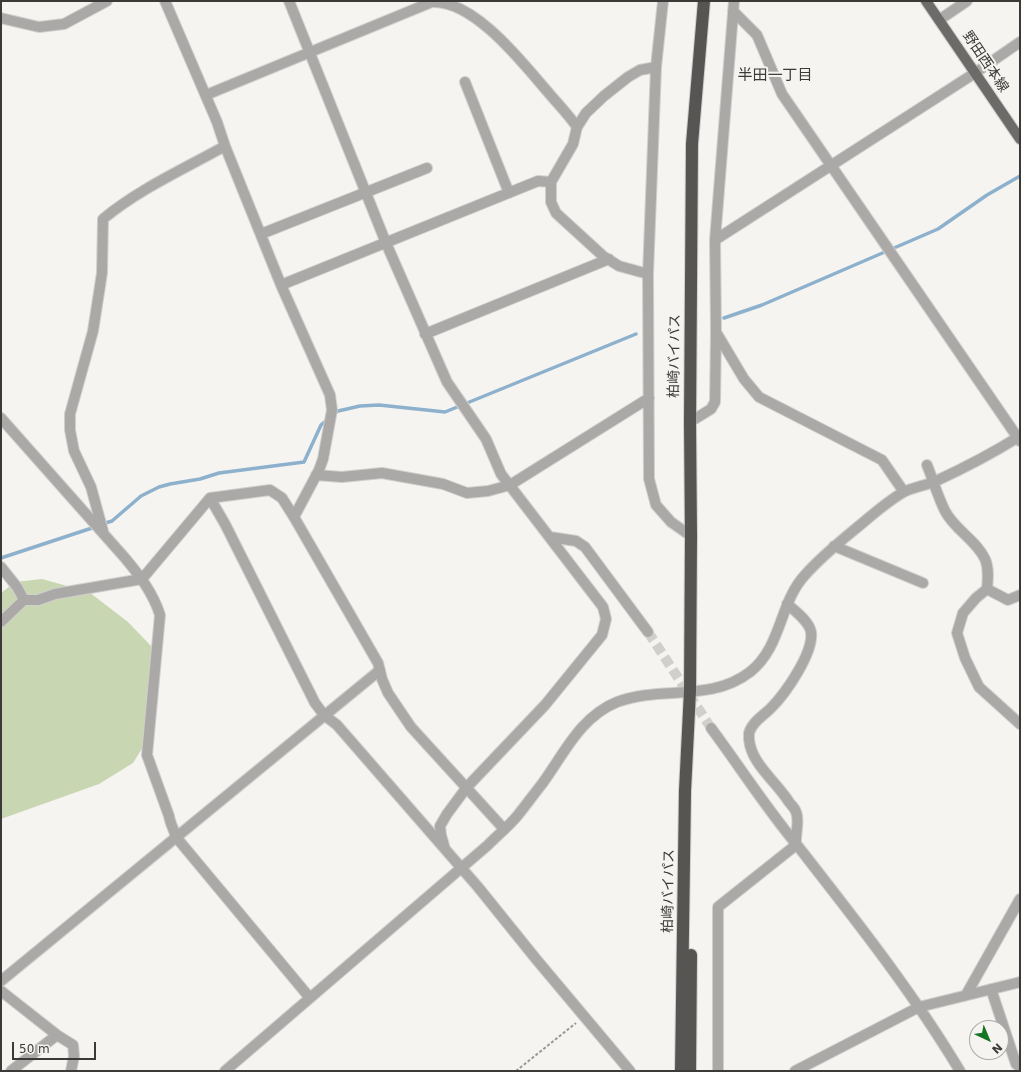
<!DOCTYPE html>
<html>
<head>
<meta charset="utf-8">
<style>
  body { margin:0 }
  #map { position:relative; width:1021px; height:1072px; overflow:hidden; background:#f5f4f1; font-family:"DejaVu Sans",sans-serif }
  canvas { display:block }
  .frame { position:absolute; inset:0; border:2px solid #3b3a39; pointer-events:none }
  .north { position:absolute; left:969px; top:1020px; width:40px; height:40px; box-sizing:border-box; background:#f5f4f1; border:1px solid #abaaa7; border-radius:50%; rotate:136deg; font-size:11px; font-weight:700; line-height:16px; text-align:center; color:#3b3a39 }
  .north::after { content:''; display:block; margin:auto; width:14px; height:18px; background:#177523; clip-path:polygon(50% 0,100% 100%,50% 72%,0 100%) }
  .scale { position:absolute; left:12px; top:1042px; width:84px; height:18px; box-sizing:border-box; border:2px solid #3b3a39; border-top:0; padding-left:5px; font-size:12px; line-height:14px; white-space:nowrap; color:#3b3a39; -webkit-text-stroke:3px #f5f4f1; paint-order:stroke }
</style>
</head>
<body>
<div id="map">
<canvas width="1021" height="1072"></canvas>
<div class="frame"></div>
<div class="north">N</div>
<div class="scale">50 m</div>
</div>
<script>
const g = document.querySelector('canvas').getContext('2d');
g.lineJoin = 'round';
function paint(path, color) { g.fillStyle = color; g.fill(path, 'evenodd'); }
function trace(path, color, width, dash) { g.strokeStyle = color; g.lineWidth = width; g.lineCap = dash ? 'butt' : 'round'; g.setLineDash(dash || []); g.stroke(path); }
function label(font, color, halo, rows, align = 'center') {
  g.font = font + ' "DejaVu Sans","Noto Sans JP",sans-serif'; g.lineWidth = 4; g.setLineDash([]); g.textBaseline = 'middle'; g.strokeStyle = halo; g.fillStyle = color; for (const [text, x, y, turn = 0] of rows) {
    g.save(); g.translate(x, y); g.rotate((+turn || 0) * Math.PI / 180); g.textAlign = isNaN(turn) ? turn : align; if (halo) g.strokeText(text, 0, 0); g.fillText(text, 0, 0); g.restore();
  }
}
paint(new Path2D(`
  M42,579L89,592L128,622L151,646L160,666L158,702L146,742L133,763L99,784L1,819V593L15,582Z`), '#c8d6b2');
trace(new Path2D(`
  M724,318L762,305L938,229L987,195L1020,176
  M333,415L338,411L360,406L379,405L445,412L636,334
  M102,524L112,521L141,496L159,487L170,484L200,479L219,473L304,462L321,425L328,419
  M1,558L95,527`), '#8db1cd', 3.5);
trace(new Path2D(`
  M648,632L711,728`), '#d0cfcc', 10, [10, 5]);
const minor = new Path2D(`
  M165,1L217,122L225,146L281,285L330,395L332,410L323,459L319,470L294,517
  M289,1L386,243L447,382L486,439L501,474L603,607L606,619L602,635L545,705L467,787L447,814L440,826L441,835L445,849
  M663,1L656,67L648,274L649,479L656,505L671,522L691,536
  M733,11L757,35L782,94L1020,441
  M1,18L39,27L64,24L107,1
  M939,20L967,1
  M465,82L509,193
  M206,95L432,2C474,0 522,62 547,91C557,103 568,114 577,127
  M261,234L427,168
  M715,240L975,73L1020,42
  M648,274L619,266L603,256L556,213L551,202V182L573,144L577,127L586,113L604,96L628,77L640,70L656,67
  M281,285L538,181L551,182
  M716,332L744,379L759,397L882,460L904,492
  M425,334L609,259
  M1,418L125,558C140,576 153,593 160,615L147,755L169,816C170,823 174,830 176,837L310,998
  M690,422L711,409L715,402L716,332L715,240L734,1
  M927,465C933,480 938,497 945,511C955,530 976,540 985,559C989,568 988,579 987,589L976,598L963,613L957,633L965,658L979,687L1020,724
  M316,475L342,477L382,473L443,484L467,493L488,491L510,485L649,398
  M210,498L225,524L315,703L324,715L337,725L478,887L536,959L630,1071
  M103,531L91,487L74,451L70,430V414L93,331L102,273L103,219C139,189 184,169 225,146
  M550,537L576,541L585,547L648,632
  M834,546L923,583
  M1,567L17,587L24,600
  M987,589L1008,600L1020,595
  M1,622L24,600H38L55,594L142,579L210,498L270,490L282,498L294,517L378,663L382,679L388,693L411,727L504,829
  M711,728C740,767 766,808 797,845C854,918 912,991 960,1071
  M1,981L380,670
  M991,989L1016,1064L1020,1067
  M1,991L57,1035L73,1045L74,1056L71,1071
  M966,995L1020,899
  M11,1071L57,1035
  M225,1071L488,845C498,835 509,826 518,815C526,805 534,794 542,784C564,754 580,717 617,702C662,685 709,703 750,672C782,647 779,603 805,575C820,558 837,544 854,530C870,517 885,503 902,493C912,487 925,486 936,481C964,468 993,453 1020,436
  M718,1071V907L796,845C795,834 800,821 796,812C795,808 791,805 789,802C776,781 751,764 749,739C749,738 749,734 749,733C752,722 763,716 771,708C785,694 814,653 811,632C809,621 795,611 787,604
  M795,1071L919,1007L1020,982`);
const major = new Path2D(`
  M926,1L1020,139`);
const highway = new Path2D(`
  M681,1071L685,791L690,691L691,536L690,422L692,144L704,1
  M690,1071L691,955`);
trace(minor, '#d0cfcc', 12);
trace(major, '#d0cfcc', 12);
trace(highway, '#d0cfcc', 14);
trace(new Path2D(`
  M516,1071L576,1023`), '#9b9a98', 2, [3, 2]);
trace(minor, '#aaa9a8', 10);
trace(major, '#6d6b69', 10);
trace(highway, '#575553', 12);
label('14px', '#3b3a39', '#f5f4f1', [
  ["野田西本線",985,62,56],
  ["柏崎バイパス",675,356,-89],
  ["柏崎バイパス",669,891,-89]
]);
label('15px', '#3b3a39', '#f5f4f1', [
  ["半田一丁目",775,76]
]);
</script>
</body>
</html>
